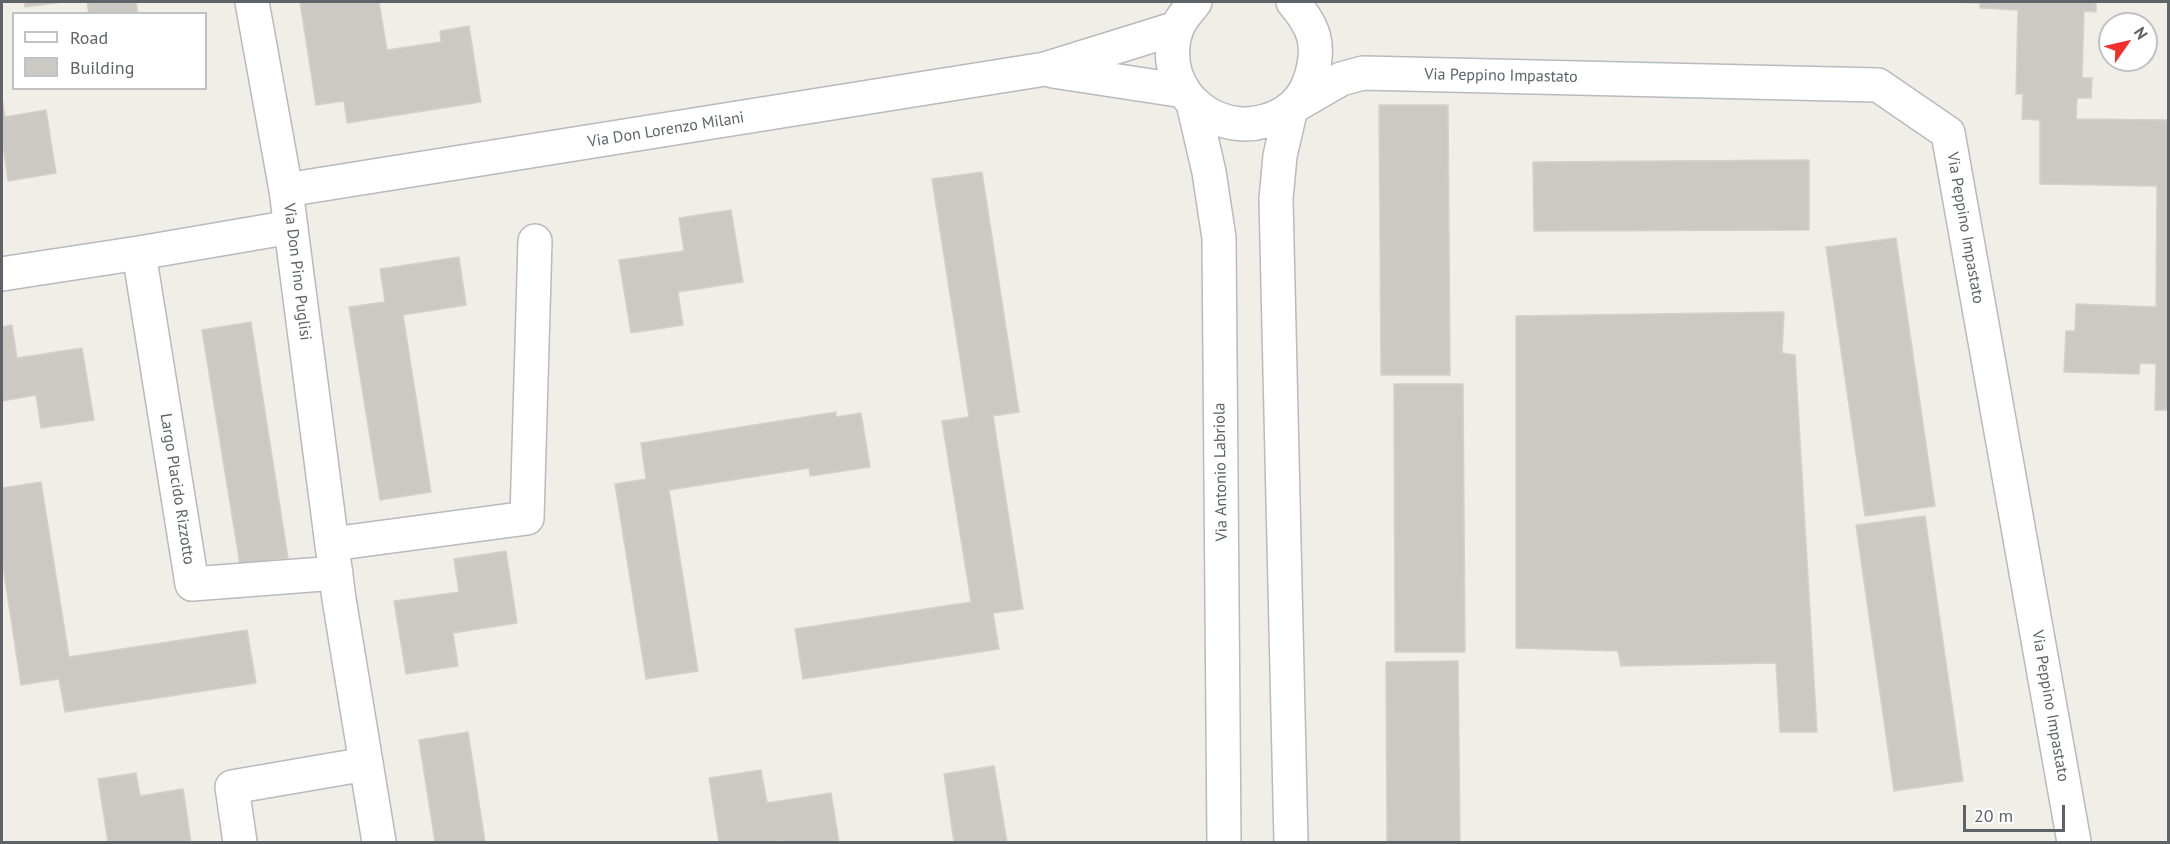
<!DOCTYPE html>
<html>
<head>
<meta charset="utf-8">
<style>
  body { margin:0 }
  #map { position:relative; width:2170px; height:844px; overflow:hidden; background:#f1eee7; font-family:"PT Sans",sans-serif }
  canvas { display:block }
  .frame { position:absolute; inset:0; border:3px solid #5e6368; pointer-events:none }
  .legend { position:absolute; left:12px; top:12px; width:195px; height:78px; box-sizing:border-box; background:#fff; border:2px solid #bfc1c3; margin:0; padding:8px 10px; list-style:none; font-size:18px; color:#5e6368 }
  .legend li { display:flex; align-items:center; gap:12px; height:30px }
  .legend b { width:30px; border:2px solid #bfc1c3 }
  .north { position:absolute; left:2098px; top:12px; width:60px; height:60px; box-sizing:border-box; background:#fff; border:2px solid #bfc1c3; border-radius:50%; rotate:56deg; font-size:16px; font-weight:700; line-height:24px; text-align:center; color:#5e6368 }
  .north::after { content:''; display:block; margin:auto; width:21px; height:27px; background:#f42e2a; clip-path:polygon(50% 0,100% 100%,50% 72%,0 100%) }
  .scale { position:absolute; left:1963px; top:805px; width:102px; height:27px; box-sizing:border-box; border:3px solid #5e6368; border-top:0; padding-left:8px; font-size:18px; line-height:21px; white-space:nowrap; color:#5e6368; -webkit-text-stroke:4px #fff; paint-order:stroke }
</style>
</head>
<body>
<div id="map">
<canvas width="2170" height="844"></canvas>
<div class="frame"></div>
<ul class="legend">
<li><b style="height:8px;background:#fff"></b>Road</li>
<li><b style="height:16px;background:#ccc9c4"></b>Building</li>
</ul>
<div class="north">N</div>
<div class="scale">20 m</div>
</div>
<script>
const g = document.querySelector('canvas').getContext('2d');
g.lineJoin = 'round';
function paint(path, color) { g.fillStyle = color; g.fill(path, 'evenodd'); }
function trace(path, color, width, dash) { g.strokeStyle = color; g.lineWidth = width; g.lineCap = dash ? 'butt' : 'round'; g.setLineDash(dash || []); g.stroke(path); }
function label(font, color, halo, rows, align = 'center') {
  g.font = font + ' "PT Sans",sans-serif'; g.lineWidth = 4.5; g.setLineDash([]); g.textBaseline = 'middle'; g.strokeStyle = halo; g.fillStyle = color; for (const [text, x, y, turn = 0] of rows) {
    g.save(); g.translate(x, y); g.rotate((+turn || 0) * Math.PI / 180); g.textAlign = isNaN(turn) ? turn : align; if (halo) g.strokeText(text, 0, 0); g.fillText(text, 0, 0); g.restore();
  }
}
const building = new Path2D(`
  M24,2H63L25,7Z
  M87,2H136L138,14H89Z
  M300,2H379L387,50L441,42L440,31L469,26L481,102L347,123L344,101L316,105Z
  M1947,2H2096V12L2084,11L2082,78H2092L2091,98H2077L2076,119L2168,120V410H2155L2156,364L2140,363L2139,374L2064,372L2066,331H2075L2076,304L2156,307L2157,186L2040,184V120L2022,119L2023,94H2016L2018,10L1980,8V3Z
  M2,98L5,117L46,110L56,173L8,181L3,145L2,146Z
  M1379,105H1448L1450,375H1381Z
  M1809,160V230L1534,231L1533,162Z
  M982,172L1019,412L993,416L1023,609L993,613L999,649L803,679L795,629L971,602L942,421L969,417L932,179Z
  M731,210L743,282L678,292L683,325L631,333L619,260L684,251L679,218Z
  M1896,238L1935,506L1865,516L1826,247Z
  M459,257L466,305L403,315L431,492L380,500L349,307L385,302L380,269Z
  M1784,312L1782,353L1795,355L1817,732H1780L1776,663L1621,666L1618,651L1516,648V316Z
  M251,322L288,558L240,565L202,330Z
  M12,325L17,358L82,348L94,420L41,428L36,395L2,401V327Z
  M1394,384H1463L1465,652H1395Z
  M836,412V417L861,413L870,467L810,476L809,468L669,490L698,671L646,679L615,484L646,479L641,443Z
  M41,482L69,657L247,630L256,683L65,712L59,679L21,685L2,560V488Z
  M1925,516L1963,781L1894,791L1856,525Z
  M506,551L517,623L453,633L458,666L406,674L394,601L459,592L454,559Z
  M1458,661L1460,842H1387L1386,662Z
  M468,732L485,842H435L419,740Z
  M994,766L1007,842H954L944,774Z
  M761,770L767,803L831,793L839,842H785V841L773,842H719L709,778Z
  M136,773L140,796L183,789L191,842H108L98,779Z`);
paint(building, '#ccc9c4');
trace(building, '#d7d0c5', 1.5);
const minor = new Path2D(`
  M252,2L286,190L339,599L379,842
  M1195,2C1189,10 1181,18 1177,28C1154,93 1224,148 1284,113C1297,105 1307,92 1311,77C1321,44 1314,27 1293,2
  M1053,71L1184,91
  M1193,103L1209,172L1219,238L1224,842
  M1291,108L1341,79L1363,73L1878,85L1948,133L2074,842
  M286,190L1045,69L1177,28
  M139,253L192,584L336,573
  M2,274L139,253L291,227
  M332,544L527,518L535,241
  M240,842L232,787L366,764
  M1291,842L1276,199L1280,156L1291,108`);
trace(minor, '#b7babe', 36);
trace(minor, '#fff', 33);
label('16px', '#5e6368', '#fff', [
  ["Via Peppino Impastato",1501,76,1],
  ["Via Don Lorenzo Milani",666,130,-9],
  ["Via Peppino Impastato",1965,228,80],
  ["Via Don Pino Puglisi",297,272,83],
  ["Via Antonio Labriola",1221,472,-91],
  ["Largo Placido Rizzotto",177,489,81],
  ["Via Peppino Impastato",2050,706,80]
]);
</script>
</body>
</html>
